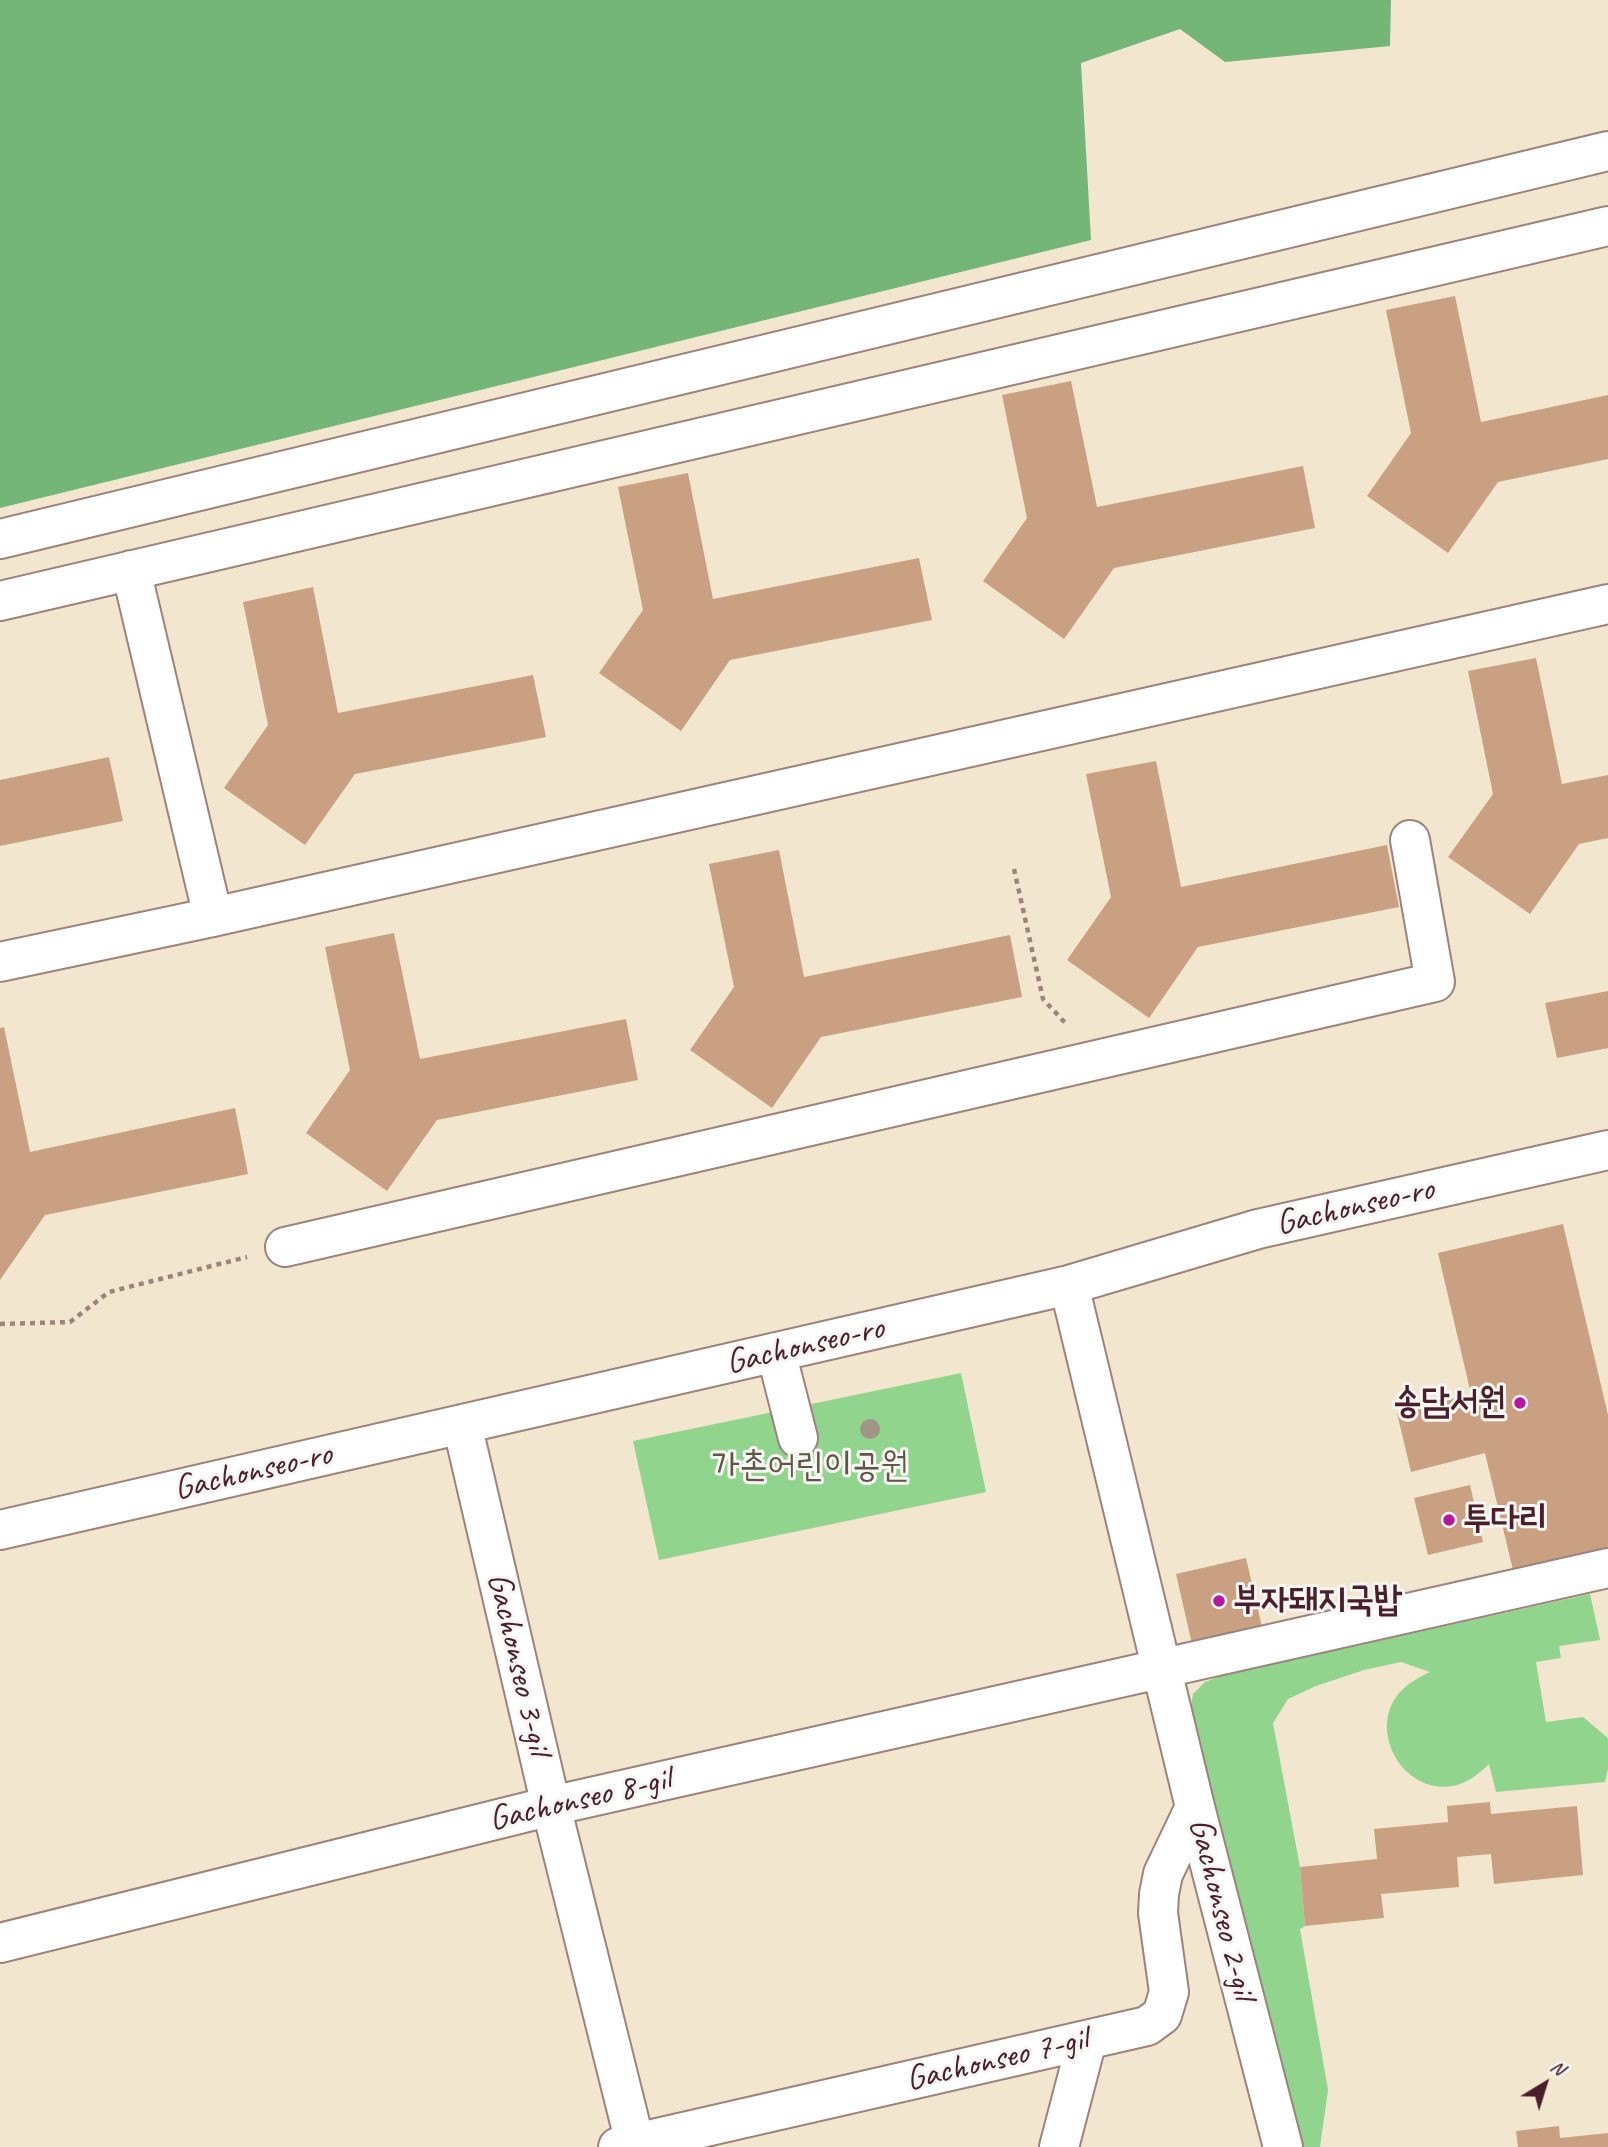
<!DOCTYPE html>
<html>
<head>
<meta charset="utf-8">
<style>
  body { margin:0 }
  #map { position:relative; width:1608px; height:2147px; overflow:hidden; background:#f2e6cf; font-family:Caveat,sans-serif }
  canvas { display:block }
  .north { position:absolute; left:1510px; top:2049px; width:70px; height:70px; -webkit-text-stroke:5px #f6f6f2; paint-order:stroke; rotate:38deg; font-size:19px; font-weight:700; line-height:28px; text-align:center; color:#4a1f2b }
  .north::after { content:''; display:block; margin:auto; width:24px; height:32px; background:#4a1f2b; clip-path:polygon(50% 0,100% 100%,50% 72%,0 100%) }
</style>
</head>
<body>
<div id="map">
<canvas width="1608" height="2147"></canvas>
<div class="north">N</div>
</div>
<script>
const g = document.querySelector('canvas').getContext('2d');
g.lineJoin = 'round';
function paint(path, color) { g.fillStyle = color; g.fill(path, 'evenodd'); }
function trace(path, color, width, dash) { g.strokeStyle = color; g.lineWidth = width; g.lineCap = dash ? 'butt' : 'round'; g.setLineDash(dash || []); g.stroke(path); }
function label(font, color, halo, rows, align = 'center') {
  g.font = font + ' Caveat,"Poor Story",sans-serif'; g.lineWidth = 6; g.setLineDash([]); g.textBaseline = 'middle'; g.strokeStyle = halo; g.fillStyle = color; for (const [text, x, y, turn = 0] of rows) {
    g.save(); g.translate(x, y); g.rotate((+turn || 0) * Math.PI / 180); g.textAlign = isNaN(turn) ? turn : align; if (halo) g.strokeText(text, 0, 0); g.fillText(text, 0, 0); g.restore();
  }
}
paint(new Path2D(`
  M961,1373L986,1492L659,1560L633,1441Z
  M1590,1594L1600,1640L1559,1646L1561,1658L1536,1662L1546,1722L1583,1717L1608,1738V1768L1605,1782L1496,1792L1489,1764C1480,1773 1470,1781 1457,1785C1404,1799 1363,1727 1403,1689C1411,1681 1420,1677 1430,1672L1401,1662L1364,1670L1316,1686L1288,1699L1273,1723L1300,1867L1305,1926L1300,1929L1328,2090L1320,2147H1303L1221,1837L1190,1711L1193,1694L1205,1682L1224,1675Z`), '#91d48d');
paint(new Path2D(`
  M0,0H1391L1390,46L1225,62L1180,29L1081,63L1091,240L0,508Z`), '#74b678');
paint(new Path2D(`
  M1455,296L1481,422L1608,395V459L1498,482L1448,553L1367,496L1411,433L1386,310Z
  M1071,381L1097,507L1303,466L1315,528L1114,568L1064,639L983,581L1027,518L1002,395Z
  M688,473L713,599L919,558L932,620L730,660L681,731L599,673L643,610L618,487Z
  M313,587L338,713L533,675L546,737L355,774L305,845L224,788L268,725L243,602Z
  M1536,658L1562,784L1608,775V838L1579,844L1530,914L1448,857L1493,794L1468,671Z
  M109,757L123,821L0,846V780Z
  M1156,761L1181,887L1387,845L1399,907L1198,947L1149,1018L1067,960L1111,897L1086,774Z
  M779,850L804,977L1010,935L1022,997L821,1037L772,1108L690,1050L734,987L709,864Z
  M394,933L420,1059L626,1019L638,1080L437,1120L387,1191L306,1133L350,1070L325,947Z
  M1608,991V1048L1557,1058L1545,1003Z
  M4,1027L30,1152L235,1108L248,1174L45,1215L0,1280V1028Z
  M1563,1224L1608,1415V1548L1513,1570L1485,1453L1411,1472L1397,1413L1471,1394L1438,1253Z
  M1470,1485L1483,1542L1428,1555L1414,1498Z
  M1246,1558L1262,1627L1192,1644L1176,1574Z
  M1490,1802L1491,1814L1577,1806L1583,1875L1494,1884L1491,1854L1457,1857L1459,1887L1381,1894L1384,1918L1305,1926L1300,1867L1377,1859L1374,1829L1448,1822L1447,1806Z
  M1559,2126L1560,2138L1608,2133V2147H1518L1516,2131Z`), '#caa082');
const minor = new Path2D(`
  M0,539L1608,151
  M131,570L213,917
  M0,601L1608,226
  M0,962L213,917L1608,604
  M285,1247L1435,982L1410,840
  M1069,1285L1195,1807L1283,2147
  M776,1352L798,1438
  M462,1424L551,1806L636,2147
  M0,1530L1069,1285L1258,1229L1608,1150
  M0,1943L551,1806L1608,1568
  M618,2147L1147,2026L1162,2015L1169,1992L1158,1913L1159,1894L1163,1874L1195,1807
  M1059,2147L1087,2040`);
trace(minor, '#9e827d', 42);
trace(new Path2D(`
  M1014,869L1043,999L1068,1026
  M0,1324L70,1322L109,1292L247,1257`), '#9e827d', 4.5, [5, 5]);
trace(minor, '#fff', 38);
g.fillStyle = '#a19685';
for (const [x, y] of [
  [870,1429]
]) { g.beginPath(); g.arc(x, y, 10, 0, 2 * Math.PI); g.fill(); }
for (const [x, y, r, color] of [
  [1520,1403,7,"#b5179e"],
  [1449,1520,7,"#b5179e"],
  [1219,1601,7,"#b5179e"]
]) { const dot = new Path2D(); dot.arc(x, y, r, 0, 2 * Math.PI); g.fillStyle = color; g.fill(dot); trace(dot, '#f6f6f2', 2.5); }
label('35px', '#4a1f2b', '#f6f6f2', [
  ["Gachonseo-ro",1355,1207,-13],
  ["Gachonseo-ro",805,1346,-13],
  ["Gachonseo-ro",253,1472,-13],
  ["Gachonseo 3-gil",518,1664,77],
  ["Gachonseo 8-gil",580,1800,-13],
  ["Gachonseo 2-gil",1221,1909,76],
  ["Gachonseo 7-gil",997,2060,-13]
]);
label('bold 35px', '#4a1f2b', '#f6f6f2', [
  ["송담서원",1506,1403,"right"],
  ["투다리",1463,1520],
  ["부자돼지국밥",1233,1601]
], 'left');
label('35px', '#5f5548', '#f6f6f2', [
  ["가촌어린이공원",810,1467]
]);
</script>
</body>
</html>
